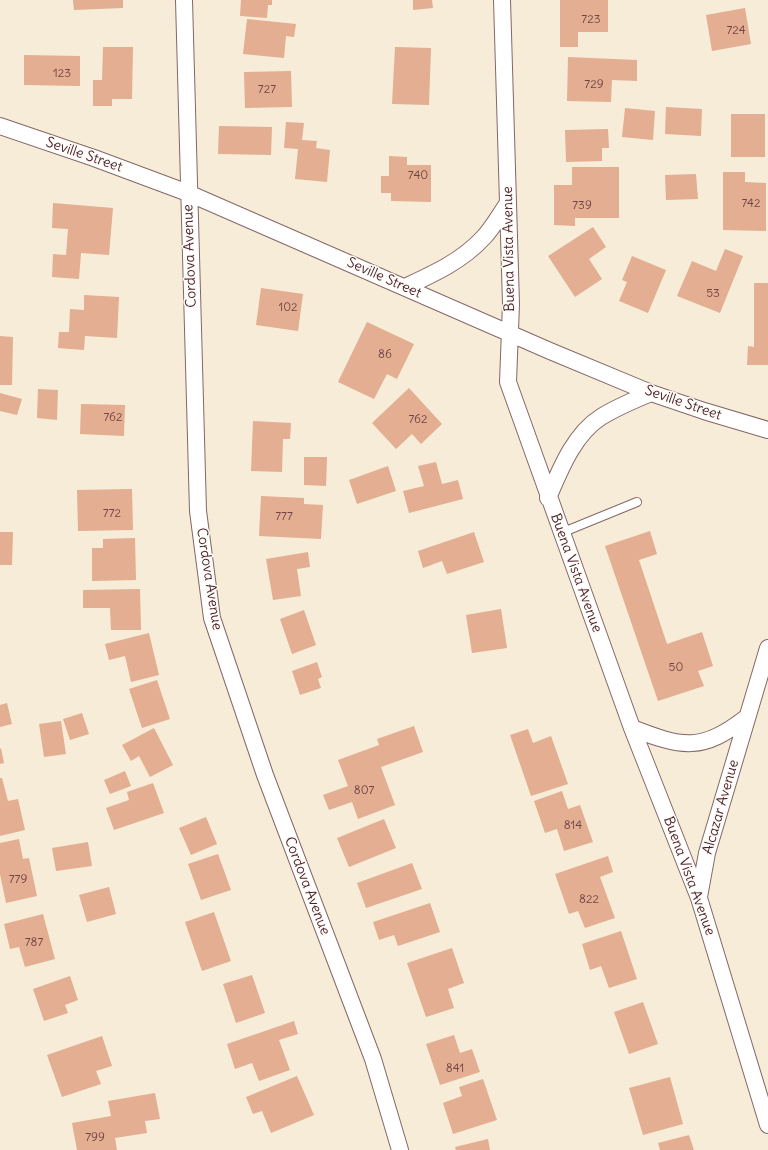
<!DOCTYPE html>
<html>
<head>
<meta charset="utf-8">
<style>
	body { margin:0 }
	canvas { display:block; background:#f6ecd7 }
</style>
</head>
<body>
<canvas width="768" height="1150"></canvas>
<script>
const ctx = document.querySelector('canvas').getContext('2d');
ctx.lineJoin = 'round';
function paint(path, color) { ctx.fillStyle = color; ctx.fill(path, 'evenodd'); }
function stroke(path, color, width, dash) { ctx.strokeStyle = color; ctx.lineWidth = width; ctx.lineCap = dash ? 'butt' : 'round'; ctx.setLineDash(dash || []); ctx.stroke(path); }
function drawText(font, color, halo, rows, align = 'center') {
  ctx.font = font + ' Delius,sans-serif'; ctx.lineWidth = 3; ctx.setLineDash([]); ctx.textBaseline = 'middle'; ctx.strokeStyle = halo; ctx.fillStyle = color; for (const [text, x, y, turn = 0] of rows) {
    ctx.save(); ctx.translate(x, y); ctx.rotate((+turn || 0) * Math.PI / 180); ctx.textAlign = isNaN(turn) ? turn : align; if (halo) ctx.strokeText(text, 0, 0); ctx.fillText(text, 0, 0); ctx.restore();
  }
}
const building = new Path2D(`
	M73 0H123V8L74 10Z
	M241 0H272V5H268L267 18 240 16Z
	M413 0H432L433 8 413 10Z
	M560 0H608V32H578V47H560Z
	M745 8 751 44 712 51 706 15Z
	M247 19 296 24 294 37 286 36 284 58 243 54Z
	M103 47H133L132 99H112V106H93V80H102Z
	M395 47 431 48 429 105 392 104Z
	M24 55 80 56V86L24 85Z
	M568 57 637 60V81L612 80 611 102 567 101Z
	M291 71 292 107 245 108 244 72Z
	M666 107 702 109 701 136 665 134Z
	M625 108 655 111 653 140 622 137Z
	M731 114H765V157H731Z
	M286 122 304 123 302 140 317 141 316 148 330 150 327 182 295 179 298 149 284 148Z
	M219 126 272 127 271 155 218 154Z
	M608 129 609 148H602V161L566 162 565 130Z
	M389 156 407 157V165H431V202L391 201V193H381V176H389Z
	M572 167H619V218H575V226L554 225V185H572Z
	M723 172H745V182L766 183V231L723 230Z
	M696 174 698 199 666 200 665 175Z
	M53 203 113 208 109 255 81 253 79 279 52 277 53 254 66 255 68 229 52 228Z
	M593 227 606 247 589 259 602 279 575 297 548 256Z
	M725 249 743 256 720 313 677 296 692 261 716 271Z
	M632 256 666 270 648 313 619 301 627 282 622 280Z
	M754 283H768V365H747L748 346 754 347Z
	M261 288 303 294 298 331 256 325Z
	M84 295 119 297 117 338 85 336 84 350 58 348 59 332H69L70 309 84 310Z
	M367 322 414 344 397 379 387 374 374 399 338 382Z
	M0 336 13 337 12 385H0Z
	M409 388 442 424 421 444 412 434 396 449 372 423Z
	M38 389 58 390 57 420 37 418Z
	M0 393 22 399 17 415 0 411Z
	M81 404 125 405 124 436 80 434Z
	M253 421 291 423 290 439H283L282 472 251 471Z
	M304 457H327L326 486 304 485Z
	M436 462 442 484 458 480 463 499 409 513 403 491 424 486 418 466Z
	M388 466 396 491 357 504 349 480Z
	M132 489 133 530 78 531 77 490Z
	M261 496 304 498V504L323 505 321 539 259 536Z
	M650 531 657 554 639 560 667 644 702 632 713 666 698 671 704 686 658 701 605 546Z
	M0 532H13L12 565H0Z
	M474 532 484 562 447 574 442 561 423 568 418 551Z
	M135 538 136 580 92 581V548H103V539Z
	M308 552 310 567 297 569 301 596 273 600 266 559Z
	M140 589 141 630H111L110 608H83V590Z
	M501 609 507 648 472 653 466 615Z
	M304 610 316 645 292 654 280 619Z
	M149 633 159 675 131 682 125 656 109 660 105 644Z
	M317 662 322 677 318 679 321 688 300 695 292 671Z
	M157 680 170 719 142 728 129 689Z
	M7 703 12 724 0 727V705Z
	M82 713 89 734 70 740 63 719Z
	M61 721 66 754 44 757 39 724Z
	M414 726 423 752 381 767 395 805 358 819 352 802 329 810 323 795 348 786 338 760 379 745 377 739Z
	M154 728 173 765 150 777 139 756 131 761 122 745Z
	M528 729 533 743 551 736 568 784 531 796 510 735Z
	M1 748 4 763 0 764V749Z
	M125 771 131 786 110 794 104 780Z
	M0 778H2L8 801 18 799 25 830 0 836Z
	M153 783 164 813 114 830 106 808 129 800 127 792Z
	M562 791 568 809 580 805 593 842 564 851 557 829 545 833 534 801Z
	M206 817 217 844 191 855 179 828Z
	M384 819 396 848 349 867 337 838Z
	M19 839 23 859 29 858 37 896 6 903 0 874V843Z
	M88 842 92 866 56 871 52 848Z
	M218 854 231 890 201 900 188 864Z
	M608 856 613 872 600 877 615 918 585 928 578 911 569 914 555 874Z
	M412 863 422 889 366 908 357 883Z
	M109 887 116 914 87 922 79 895Z
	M430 903 440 932 398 946 394 935 379 940 373 922Z
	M214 912 231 961 202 971 185 922Z
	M43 914 55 959 25 967 19 947 10 949 4 924Z
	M621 931 637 979 609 988 601 966 590 970 582 944Z
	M452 948 464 983 448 989 454 1008 426 1017 407 963Z
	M252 975 265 1013 236 1023 223 984Z
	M70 976 78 1000 65 1005 68 1013 44 1021 33 989Z
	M643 1002 658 1044 629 1054 614 1012Z
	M294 1021 298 1034 279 1040 290 1070 259 1081 252 1063 235 1069 227 1044Z
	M454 1035 460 1053 472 1049 480 1072 440 1085 426 1044Z
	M102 1036 112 1066 96 1071 101 1084 62 1097 47 1055Z
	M297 1076 314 1115 271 1133 262 1111 253 1114 246 1097Z
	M670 1077 683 1124 643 1135 629 1088Z
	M483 1079 497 1120 453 1134 443 1103 462 1096 459 1087Z
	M155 1093 160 1119 145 1121 147 1133 115 1138 117 1150H77L72 1123 111 1116 108 1101Z
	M689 1135 694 1150H660L658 1143Z
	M488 1139 490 1150H456L455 1147Z`);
const lane = new Path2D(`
	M561 533 637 502`);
const street = new Path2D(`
	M184 0 198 511 212 618 265 775 373 1059 400 1150
	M502 0 511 304 508 382 632 728 699 898 768 1125
	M0 126 94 158 188 193 550 351 651 393 704 411 768 430
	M405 287C433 274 462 261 483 238 493 228 500 214 508 203
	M548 498C560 470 574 434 601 417 617 407 634 400 651 393
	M632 728C683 748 702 752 747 717
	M699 897 707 853 768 648`);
const numberNames = [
	["723",591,20],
	["724",736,31],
	["123",62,74],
	["729",594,85],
	["727",267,90],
	["740",418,176],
	["742",751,204],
	["739",582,206],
	["53",713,294],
	["102",288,308],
	["86",385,355],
	["762",113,418],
	["762",418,420],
	["772",112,514],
	["777",284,517],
	["50",676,668],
	["807",364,791],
	["814",573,826],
	["779",18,880],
	["822",589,900],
	["787",34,943],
	["841",455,1069],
	["799",95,1138]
];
const streetNames = [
	["Seville Street",84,155,19],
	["Buena Vista Avenue",509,249,-91],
	["Cordova Avenue",190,256,-92],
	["Seville Street",384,278,24],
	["Seville Street",683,403,19],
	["Buena Vista Avenue",576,573,70],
	["Cordova Avenue",209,579,81],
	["Alcazar Avenue",721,807,-74],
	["Buena Vista Avenue",689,876,70],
	["Cordova Avenue",307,886,69]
];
paint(building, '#e3ae91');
stroke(lane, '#866767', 10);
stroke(street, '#866767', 18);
stroke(lane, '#fff', 8);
stroke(street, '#fff', 16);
drawText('12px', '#704344', null, numberNames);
drawText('14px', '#4a1f2b', '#fdfcf7', streetNames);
</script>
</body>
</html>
